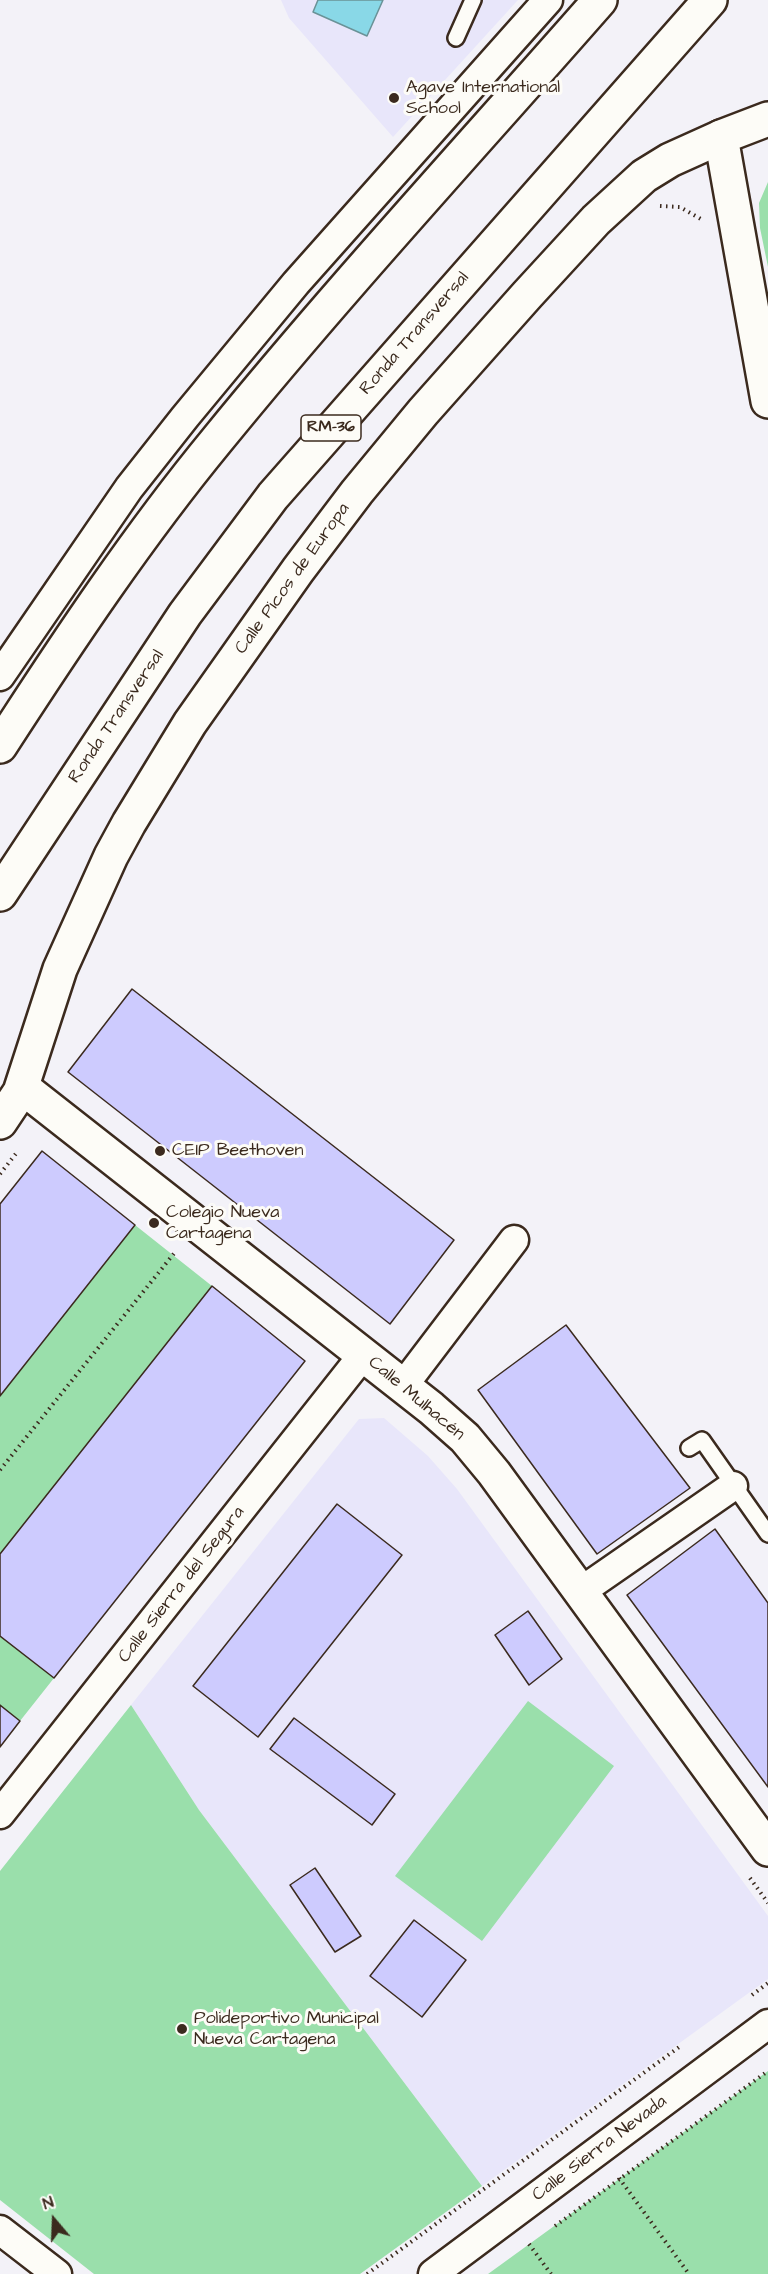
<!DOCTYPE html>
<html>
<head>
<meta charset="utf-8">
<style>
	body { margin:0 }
	#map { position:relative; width:768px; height:2274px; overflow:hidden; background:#f3f2f8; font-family:"Architects Daughter",sans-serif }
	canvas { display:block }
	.north { position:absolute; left:24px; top:2190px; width:60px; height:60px; -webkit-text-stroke:4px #fdfcf7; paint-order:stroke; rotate:341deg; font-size:16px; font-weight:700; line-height:24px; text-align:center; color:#3b2a1e }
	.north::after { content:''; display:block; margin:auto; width:21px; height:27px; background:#3b2a1e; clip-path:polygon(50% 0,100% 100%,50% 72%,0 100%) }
</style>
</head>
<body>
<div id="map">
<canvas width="768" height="2274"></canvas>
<div class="north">N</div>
</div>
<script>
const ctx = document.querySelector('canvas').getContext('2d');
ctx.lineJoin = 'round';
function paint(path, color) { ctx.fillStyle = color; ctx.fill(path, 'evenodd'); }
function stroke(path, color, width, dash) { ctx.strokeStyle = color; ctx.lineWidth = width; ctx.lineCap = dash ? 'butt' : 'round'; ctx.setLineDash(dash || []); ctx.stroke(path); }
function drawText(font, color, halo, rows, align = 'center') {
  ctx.font = font + ' "Architects Daughter",sans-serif'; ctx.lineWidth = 6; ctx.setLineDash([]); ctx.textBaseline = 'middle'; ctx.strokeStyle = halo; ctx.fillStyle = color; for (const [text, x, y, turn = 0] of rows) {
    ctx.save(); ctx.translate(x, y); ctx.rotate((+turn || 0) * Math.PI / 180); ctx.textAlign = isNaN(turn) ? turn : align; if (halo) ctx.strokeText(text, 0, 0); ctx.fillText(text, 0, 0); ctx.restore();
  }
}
const built = new Path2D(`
	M281 0H518L393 137 289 18Z
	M384 1418 428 1456 457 1489 768 1916V1979L482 2186 199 1810 131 1705 359 1419Z`);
const green = new Path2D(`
	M768 182V267L760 228 759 203Z
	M135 1225 212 1286 0 1554V1396Z
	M0 1636 54 1678 20 1721 0 1705Z
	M528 1701 614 1766 482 1941 395 1876Z
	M131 1705 199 1810 482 2186 360 2274H94L0 2200V1871Z
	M768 2071V2274H488Z`);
const water = new Path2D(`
	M318 0H383L367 36 313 12Z`);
const building = new Path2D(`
	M132 989 454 1240 390 1324 68 1072Z
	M42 1151 135 1225 0 1396V1204Z
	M212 1286 305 1361 54 1678 0 1636V1554Z
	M566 1325 690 1488 597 1554 478 1390Z
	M337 1504 402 1555 258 1737 193 1686Z
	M715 1529 768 1603V1787L627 1595Z
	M528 1611 562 1659 529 1685 495 1635Z
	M0 1705 20 1721 0 1747Z
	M294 1718 395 1794 372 1825 270 1749Z
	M315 1868 361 1936 335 1952 290 1885Z
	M414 1920 466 1960 422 2017 370 1976Z`);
const path = new Path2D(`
	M660 206 680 207 701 219
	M0 1174 18 1151
	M0 1470 176 1251
	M750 1878 768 1903
	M752 1995 768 1983
	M619 2178 689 2274
	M555 2226 768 2071
	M529 2244 551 2274
	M367 2274 682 2045`);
const service = new Path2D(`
	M456 38 473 0
	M689 1448 702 1440 768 1534`);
const minor = new Path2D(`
	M0 676 129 488 185 417 296 283 548 0
	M403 1386 514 1240
	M580 1592 733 1486
	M0 1814 363 1355
	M0 2230 57 2274
	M433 2274 768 2024`);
const tertiary = new Path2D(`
	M22 1087 431 1408 465 1438 494 1473 768 1849
	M0 1122 20 1092 60 969 111 856 129 823 190 723 298 570 357 492 423 412 527 295 596 220 644 176 670 160 721 137`);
const secondary = new Path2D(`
	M768 119 721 137 768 401`);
const trunk = new Path2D(`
	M0 746C68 641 138 536 217 440 340 289 472 146 600 0
	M0 894 185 614 273 496 710 0`);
const markers = [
	[394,98,6,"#3b2a1e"],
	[160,1151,6,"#3b2a1e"],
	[154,1223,6,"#3b2a1e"],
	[182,2029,6,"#3b2a1e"]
];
const shields = [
	[331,428,60]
];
const shieldNames = [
	["RM-36",331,428]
];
const poiNames = [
	["Agave International",406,88],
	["School",406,109],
	["CEIP Beethoven",172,1151],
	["Colegio Nueva",166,1213],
	["Cartagena",166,1234],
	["Polideportivo Municipal",194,2019],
	["Nueva Cartagena",194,2040]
];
const streetNames = [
	["Ronda Transversal",415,334,-49],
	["Calle Picos de Europa",293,579,-54],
	["Ronda Transversal",117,717,-56],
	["Calle Mulhacén",416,1399,40],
	["Calle Sierra del Segura",182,1585,-52],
	["Calle Sierra Nevada",600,2149,-37]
];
paint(built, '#e8e6fa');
paint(green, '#9adfab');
paint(water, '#89d8e7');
stroke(water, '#6a9297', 1.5);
paint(building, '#cdcbfe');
stroke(building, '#3b2a1e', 1.5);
stroke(service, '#3b2a1e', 20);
stroke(minor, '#3b2a1e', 33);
stroke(tertiary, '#3b2a1e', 38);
stroke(secondary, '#3b2a1e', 38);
stroke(trunk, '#3b2a1e', 38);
stroke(path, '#3b2a1e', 4, [1.5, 4.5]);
stroke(service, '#fdfcf7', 15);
stroke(minor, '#fdfcf7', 28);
stroke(tertiary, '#fdfcf7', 33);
stroke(secondary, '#fdfcf7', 33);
stroke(trunk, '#fdfcf7', 33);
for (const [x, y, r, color] of markers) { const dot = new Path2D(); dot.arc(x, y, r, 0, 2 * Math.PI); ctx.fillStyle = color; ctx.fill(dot); stroke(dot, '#fdfcf7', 2); }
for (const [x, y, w] of shields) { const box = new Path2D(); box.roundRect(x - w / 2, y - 13, w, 26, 4.5); ctx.fillStyle = '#fdfcf7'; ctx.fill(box); stroke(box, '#3b2a1e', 1.5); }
drawText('bold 16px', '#3b2a1e', null, shieldNames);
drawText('18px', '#3b2a1e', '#fdfcf7', poiNames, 'left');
drawText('18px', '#3b2a1e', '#fdfcf7', streetNames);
</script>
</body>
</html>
